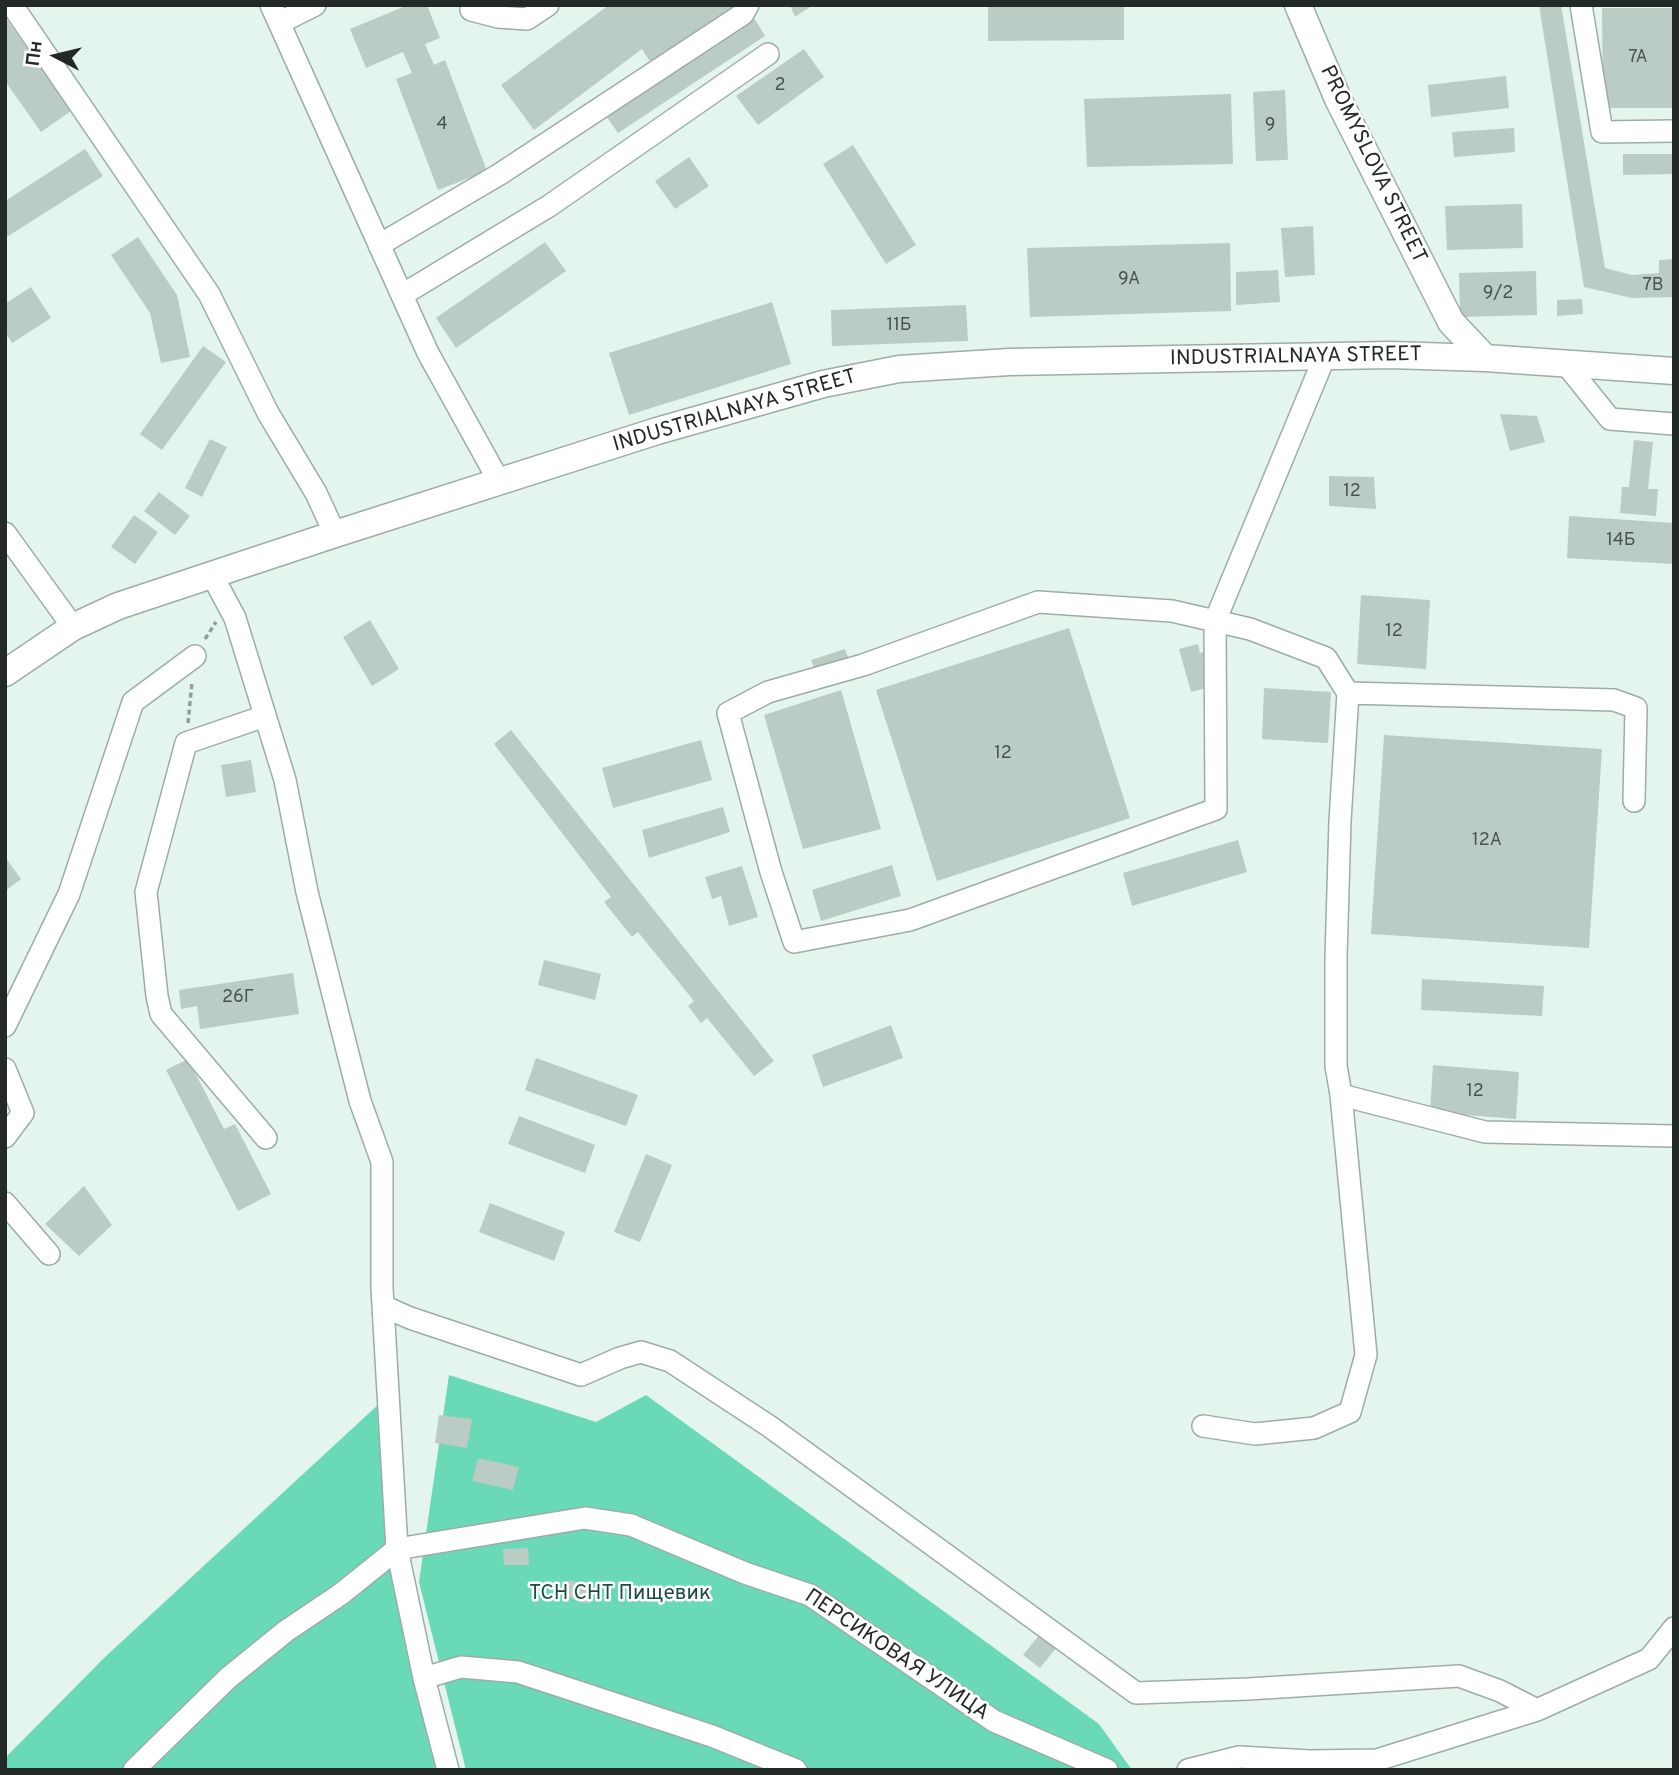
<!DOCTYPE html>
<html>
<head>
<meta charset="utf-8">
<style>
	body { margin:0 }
	#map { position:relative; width:1679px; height:1775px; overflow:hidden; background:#e4f5ee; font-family:Overpass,sans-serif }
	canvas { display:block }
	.frame { position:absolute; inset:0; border:7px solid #232927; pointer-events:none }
	.north { position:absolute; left:21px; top:21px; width:70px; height:70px; -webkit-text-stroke:5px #fff; paint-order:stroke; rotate:277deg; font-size:19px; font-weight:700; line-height:28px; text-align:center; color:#232927 }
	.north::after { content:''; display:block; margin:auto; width:24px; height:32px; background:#232927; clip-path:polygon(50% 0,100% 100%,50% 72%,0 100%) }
</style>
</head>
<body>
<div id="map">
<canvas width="1679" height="1775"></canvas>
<div class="frame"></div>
<div class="north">Пн</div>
</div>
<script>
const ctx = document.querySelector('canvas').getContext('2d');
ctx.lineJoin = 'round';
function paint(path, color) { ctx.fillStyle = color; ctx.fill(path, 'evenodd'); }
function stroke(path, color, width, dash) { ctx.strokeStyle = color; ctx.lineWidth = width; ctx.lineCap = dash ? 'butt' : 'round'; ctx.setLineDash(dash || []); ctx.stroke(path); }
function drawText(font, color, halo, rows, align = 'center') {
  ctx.font = font + ' Overpass,sans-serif'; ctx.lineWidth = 5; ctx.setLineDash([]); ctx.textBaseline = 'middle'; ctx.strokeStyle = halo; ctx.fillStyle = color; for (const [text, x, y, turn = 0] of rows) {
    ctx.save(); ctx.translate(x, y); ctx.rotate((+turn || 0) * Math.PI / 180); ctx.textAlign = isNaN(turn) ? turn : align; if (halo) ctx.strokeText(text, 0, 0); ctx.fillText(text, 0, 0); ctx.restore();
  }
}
const green = new Path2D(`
	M449 1375 596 1422 646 1395 1099 1724 1132 1770H466L419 1582Z
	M380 1403 440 1770H5V1758L105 1657Z`);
const building = new Path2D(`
	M408 5H427L440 38 425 44 434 65 445 60 487 171 438 190 396 79 412 73 403 52 366 68 350 29Z
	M609 5H737L652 65 642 49 534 130 501 85Z
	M790 5H813L795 17Z
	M988 5H1124V40L988 41Z
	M1539 5H1561L1605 268 1632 275 1659 273V260L1674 259V297L1632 298 1584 287Z
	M1602 8H1674V108H1603Z
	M753 16 765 36 618 133 606 116Z
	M5 17 71 111 41 132 5 81Z
	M804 49 824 77 758 125 736 96Z
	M1506 76 1509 108 1431 117 1428 85Z
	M1285 90 1288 160 1256 161 1253 92Z
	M1231 94 1233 164 1087 167 1084 99Z
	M1514 128 1515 152 1454 157 1452 132Z
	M853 145 916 245 886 264 823 164Z
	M85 149 103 176 5 238V201Z
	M1623 154H1674V174L1623 175Z
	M689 157 709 186 675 209 655 181Z
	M1522 204 1523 248 1447 250 1445 206Z
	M1313 226 1315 275 1285 277 1281 228Z
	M138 237 177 295 190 357 161 363 150 313 111 255Z
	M545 242 566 271 456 348 436 318Z
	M1230 243 1231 311 1030 317 1027 248Z
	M1278 270 1280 302 1236 305V272Z
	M1536 271 1537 315 1460 317 1459 273Z
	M31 287 51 318 12 343 5 332V304Z
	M1582 299 1583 314 1557 316V300Z
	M772 302 791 364 629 415 609 353Z
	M966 305 968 341 832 346 831 310Z
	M203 346 226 362 162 450 140 434Z
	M1500 414 1537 416 1545 442 1510 451Z
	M210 439 227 447 202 497 185 488Z
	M1634 440 1653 442 1648 489H1658L1656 516 1620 513 1622 487H1629Z
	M1329 476 1374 477 1376 509 1329 506Z
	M159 492 190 516 175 535 144 511Z
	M134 515 158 532 135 564 111 547Z
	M1569 516 1674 523V564L1567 558Z
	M1361 595 1430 600 1426 669 1357 664Z
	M370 620 399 669 372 686 343 637Z
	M1069 628 1130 818 937 881 876 690Z
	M1198 644 1200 653 1206 651 1211 667 1204 669 1210 687 1191 692 1179 649Z
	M845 649 851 665 817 677 811 660Z
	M1264 688 1331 692 1328 743 1262 739Z
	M841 690 881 829 803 849 764 715Z
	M511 730 774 1061 754 1076 707 1018 701 1023 688 1006 694 1001 638 932 632 937 604 902 611 897 494 744Z
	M1384 735 1602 749 1589 948 1371 934Z
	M701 740 712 780 613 808 602 768Z
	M251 760 256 792 226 797 221 765Z
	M723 807 730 832 649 858 642 830Z
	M1238 840 1247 872 1132 906 1123 873Z
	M5 857 21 879 5 891Z
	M892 865 901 896 821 921 812 890Z
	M742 866 758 917 729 926 721 896 712 899 705 877Z
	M544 960 601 974 595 1000 538 985Z
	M293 973 299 1014 200 1029 197 1006 181 1009 179 990Z
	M1422 979 1544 986 1542 1016 1421 1010Z
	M891 1025 903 1058 823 1087 812 1055Z
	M536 1058 638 1095 626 1126 525 1090Z
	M188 1059 224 1129 235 1124 271 1194 238 1211 166 1070Z
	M1433 1065 1519 1072 1516 1119 1430 1112Z
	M519 1116 595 1145 585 1173 508 1144Z
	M646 1154 672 1165 640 1242 614 1232Z
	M84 1186 112 1225 79 1256 45 1224Z
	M490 1203 565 1232 554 1261 479 1232Z
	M439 1415 472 1419 467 1448 435 1443Z
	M478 1458 519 1467 513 1490 472 1481Z
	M528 1548 529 1565H504L503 1549Z
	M569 1580 594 1588 589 1604 564 1596Z
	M1040 1634 1057 1647 1040 1668 1023 1655Z`);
const path = new Path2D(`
	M205 639 216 622
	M188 723 192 682`);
const minor = new Path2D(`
	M12 5 209 294 268 413 316 493 335 534
	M271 5 428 353 500 483
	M1581 5 1602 132 1674 131
	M471 10 498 17 527 19 548 5
	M279 23 315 5
	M379 245 500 174 743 14 748 5
	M402 295 549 206 768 54
	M1325 356 1215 621 1216 809 910 920 794 942 771 872 728 713 768 692 863 665 1038 602 1172 611 1250 629 1326 658 1348 693 1340 821 1336 958V1066L1341 1095
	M1565 363 1610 419 1674 424
	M5 533 73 627
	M212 575 235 618 285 780 307 892 360 1101 382 1162V1288L397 1549 424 1678 448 1770
	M1348 693 1614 700 1636 708 1634 801
	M265 716 186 743 146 892 157 996 161 1014 266 1138
	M5 1026 69 894 133 702 195 656
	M5 1069 23 1113 5 1137
	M5 1203 49 1254
	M383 1306 410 1318 581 1375 620 1358 641 1352 670 1361 769 1426 1136 1693 1248 1689 1459 1676 1500 1691 1537 1710
	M1203 1426 1255 1434 1314 1428 1350 1412 1366 1355 1341 1095 1485 1132 1674 1136
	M424 1678 461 1667 518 1672 712 1736 796 1770
	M134 1770 228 1678 286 1631 341 1594 397 1549 585 1518 631 1525 745 1573 810 1595 994 1721 1107 1770
	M1188 1770 1239 1757 1310 1761 1377 1760 1537 1710 1649 1659 1674 1628`);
const major = new Path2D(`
	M1298 5 1338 99 1451 322 1485 358
	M5 673 73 627 118 606 335 534 657 431 823 384 899 369 1009 362 1390 355 1485 358 1674 371`);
const numberNames = [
	["7А",1638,58],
	["2",780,86],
	["4",442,125],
	["9",1270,126],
	["9А",1129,280],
	["7В",1653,286],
	["9/2",1498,294],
	["11Б",899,326],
	["12",1352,492],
	["14Б",1621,541],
	["12",1394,632],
	["12",1003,754],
	["12А",1487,841],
	["26Г",238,998],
	["12",1475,1092]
];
const streetNames = [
	["PROMYSLOVA STREET",1372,165,64],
	["INDUSTRIALNAYA STREET",1296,358,-1],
	["INDUSTRIALNAYA STREET",735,412,-16],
	["ПЕРСИКОВАЯ УЛИЦА",896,1656,34]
];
const parkNames = [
	["ТСН СНТ Пищевик",620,1595]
];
paint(green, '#69d9b7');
paint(building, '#bbccc5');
stroke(minor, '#9caca6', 24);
stroke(major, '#9caca6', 29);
stroke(path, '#909d98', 3.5, [5, 3.5]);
stroke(minor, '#fff', 21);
stroke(major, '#fff', 26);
drawText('18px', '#49524e', null, numberNames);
drawText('21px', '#232927', '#fff', streetNames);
drawText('21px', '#1a4f40', '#fff', parkNames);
</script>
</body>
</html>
